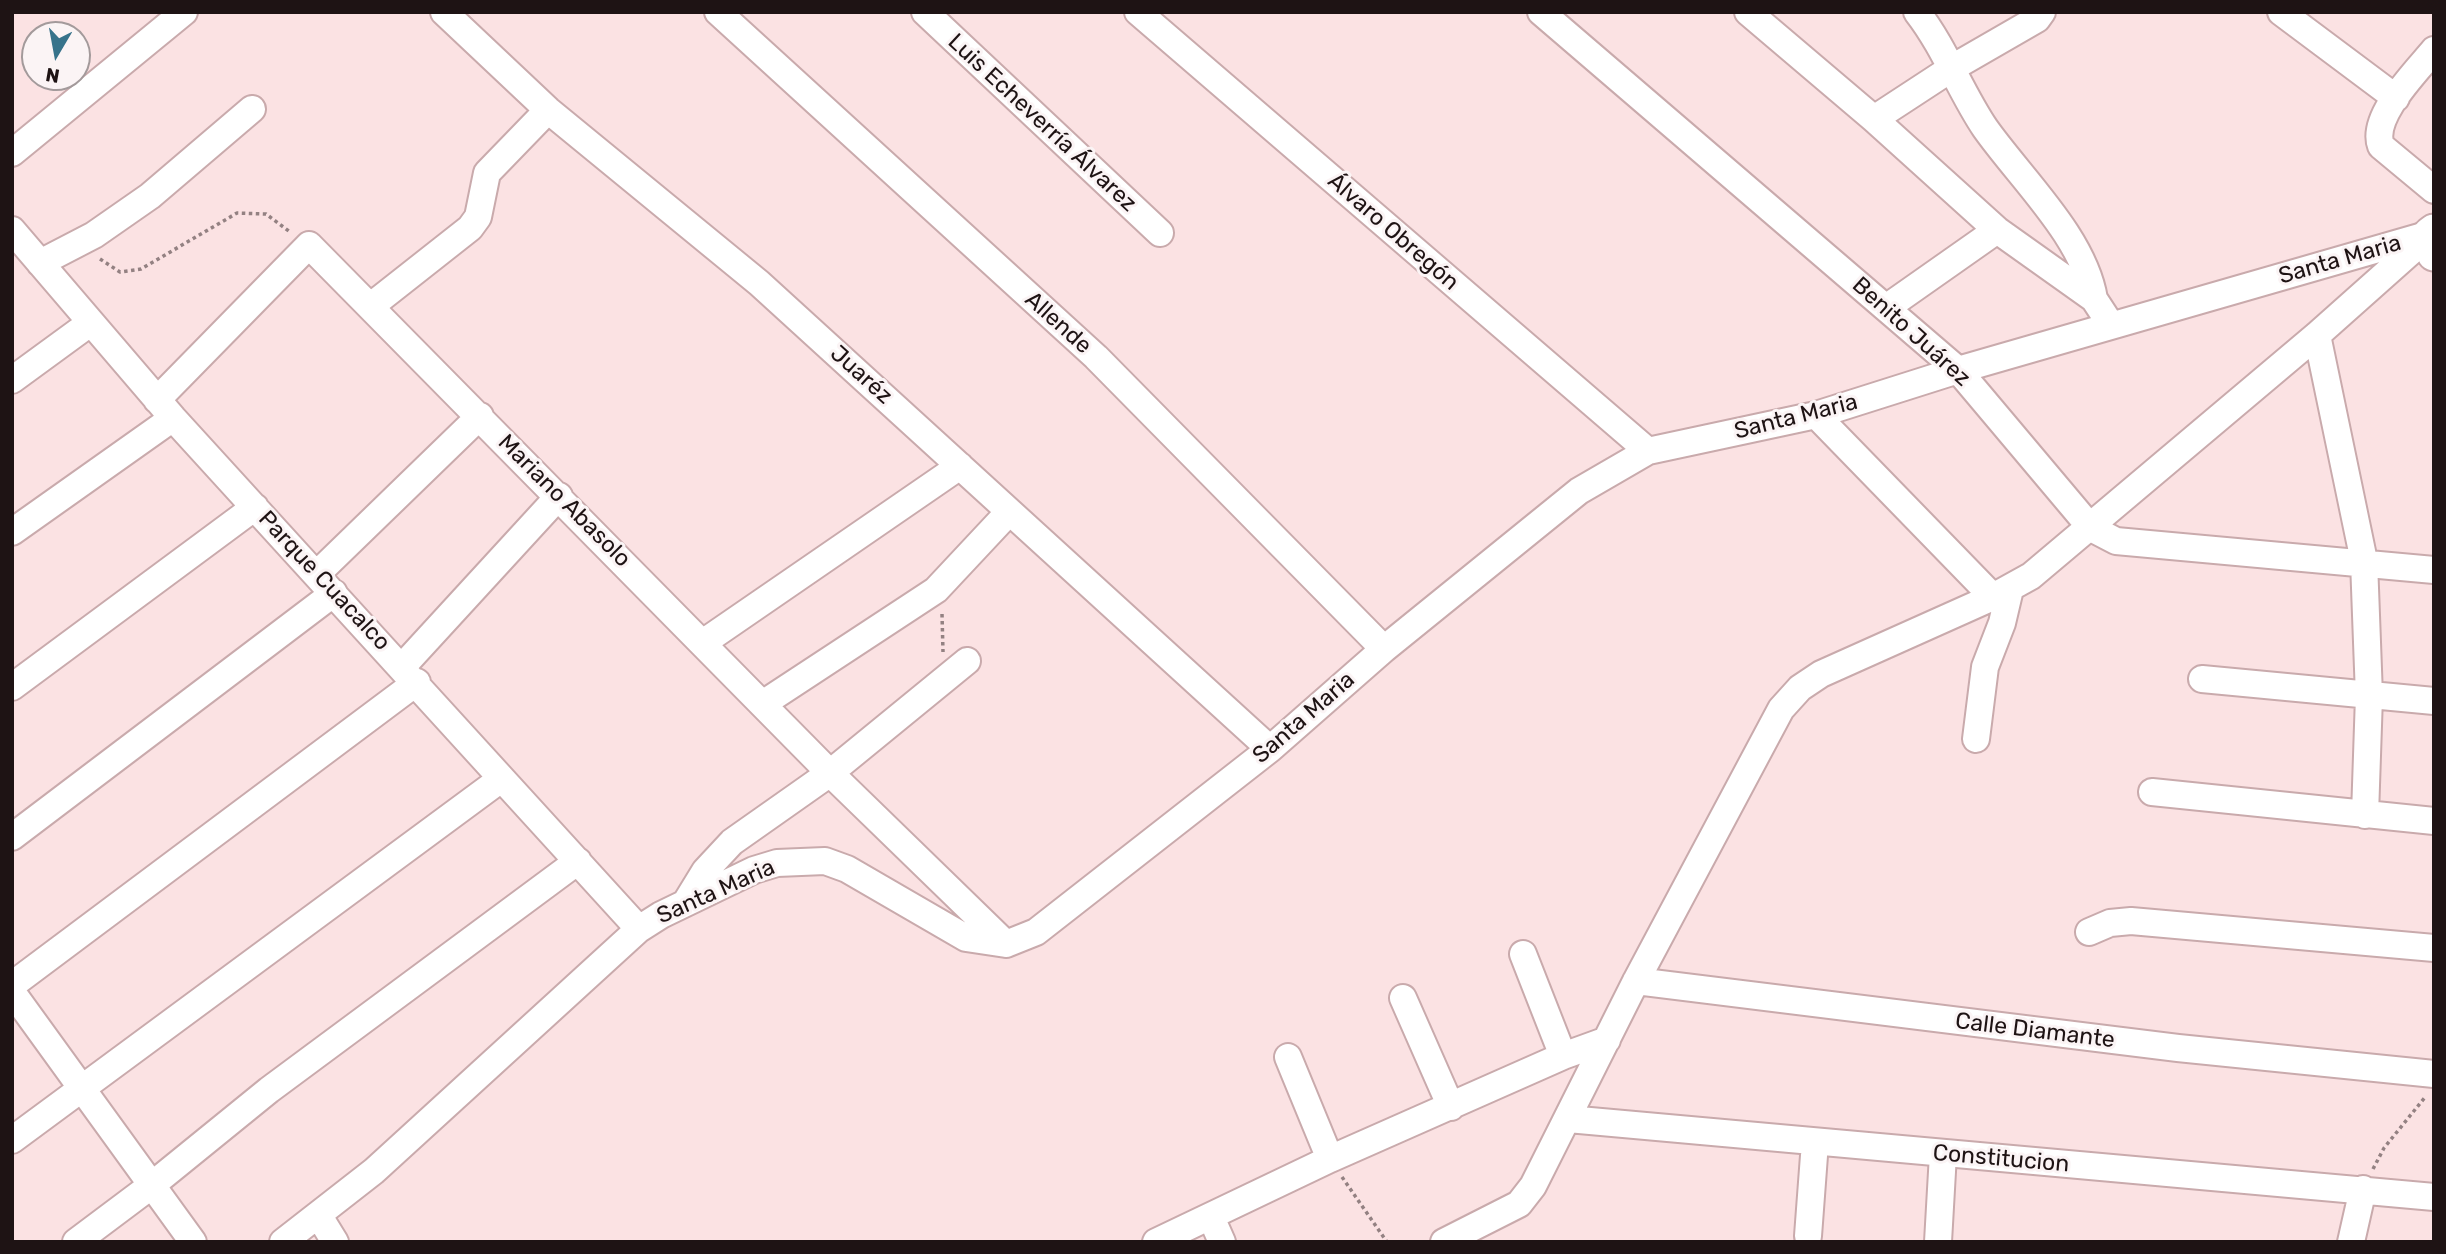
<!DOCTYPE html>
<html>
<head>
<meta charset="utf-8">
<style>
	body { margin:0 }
	#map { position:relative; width:2446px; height:1254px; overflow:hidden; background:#fbe2e3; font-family:Rubik,sans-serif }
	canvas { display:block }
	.frame { position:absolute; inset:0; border:14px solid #1e1314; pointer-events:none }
	.north { position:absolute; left:21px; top:21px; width:70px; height:70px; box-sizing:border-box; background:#fbf4f5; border:2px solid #a39a9b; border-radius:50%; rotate:190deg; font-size:19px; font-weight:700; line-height:28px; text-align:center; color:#1e1314 }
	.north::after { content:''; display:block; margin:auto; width:24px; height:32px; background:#37738b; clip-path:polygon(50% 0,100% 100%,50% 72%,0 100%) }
</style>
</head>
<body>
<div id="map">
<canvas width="2446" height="1254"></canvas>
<div class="frame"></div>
<div class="north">N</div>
</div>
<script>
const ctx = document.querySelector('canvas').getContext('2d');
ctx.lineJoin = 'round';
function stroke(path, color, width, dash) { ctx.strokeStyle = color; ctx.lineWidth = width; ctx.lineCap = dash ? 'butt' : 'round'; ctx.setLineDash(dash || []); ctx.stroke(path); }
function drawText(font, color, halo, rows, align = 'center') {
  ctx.font = font + ' Rubik,sans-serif'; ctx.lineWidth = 6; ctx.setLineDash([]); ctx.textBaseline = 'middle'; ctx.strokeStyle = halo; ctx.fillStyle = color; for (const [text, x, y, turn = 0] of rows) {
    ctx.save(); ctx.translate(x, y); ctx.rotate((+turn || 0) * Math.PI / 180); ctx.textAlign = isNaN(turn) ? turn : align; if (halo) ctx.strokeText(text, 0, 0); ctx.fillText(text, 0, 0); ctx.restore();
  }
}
const path = new Path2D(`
	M100 259 120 272 141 269 237 213 266 214 290 232
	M942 614 943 652
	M2373 1169 2384 1148 2426 1096
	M1342 1177 1387 1242`);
const minor = new Path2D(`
	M444 12 548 110 759 283 1270 749
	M718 12 1096 357 1384 649
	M925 12 1160 233
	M1138 12 1648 451
	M1541 12 1958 370 2091 528 2116 541 2434 570
	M1748 12 1874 119 1997 230 2094 299 2111 325
	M1917 12C1945 48 1960 91 1985 128 2021 179 2084 237 2094 299
	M2281 12 2396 98
	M2434 50C2416 72 2370 117 2381 146L2434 190
	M1874 119 1952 68 2037 19 2042 12
	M12 153 184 12
	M12 230 173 418 639 929
	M40 263 94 235 150 196 252 109
	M371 306 470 228 478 217 487 173 548 110
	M1886 308 1997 230
	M2317 335 2364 561 2369 696 2365 815
	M12 380 90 323
	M157 400 309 245 830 773 1006 944
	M1816 415 1993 597
	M12 532 173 418
	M318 573 480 416
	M704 642 960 466
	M403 666 559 496
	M2202 679 2434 701
	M12 687 255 507
	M764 703 936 590 1009 512
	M1976 739 1985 667 2002 623 2010 589
	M2152 792 2434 821
	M12 837 334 593
	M686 902 705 871 732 842 830 773 967 661
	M2089 932 2110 923 2131 921 2434 948
	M1523 954 1563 1056
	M1636 981 2178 1048 2434 1074
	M12 985 417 682
	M12 992 193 1242
	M1403 998 1451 1107
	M1288 1057 1330 1159
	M1568 1119 2434 1197
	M12 1140 501 779
	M319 1216 335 1242
	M1211 1217 1222 1242
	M1808 1236 1815 1142
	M76 1242 152 1185 269 1090 578 861
	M283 1242 374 1171 639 929 661 915 754 870 777 863 825 861 847 869 966 938 1006 944 1036 932 1270 749 1384 649 1579 491 1648 451 1816 415 1958 370 2430 234
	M1156 1242 1330 1159 1563 1056 1607 1040
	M1444 1242 1519 1204 1533 1186 1636 981 1781 709 1800 688 1821 674 1993 597 2031 576 2317 335 2426 238
	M1938 1242 1943 1154
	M2351 1242 2363 1189`);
const major = new Path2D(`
	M2434 231 2430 234 2434 254`);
const streetNames = [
	["Luis Echeverría Álvarez",1042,123,43],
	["Álvaro Obregón",1393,232,41],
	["Santa Maria",2340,260,-16],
	["Allende",1058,323,42],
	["Benito Juárez",1911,332,42],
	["Juaréz",861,375,42],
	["Santa Maria",1796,417,-14],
	["Mariano Abasolo",564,501,45],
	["Parque Cuacalco",324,581,47],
	["Santa Maria",1304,718,-41],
	["Santa Maria",716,892,-24],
	["Calle Diamante",2035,1031,7],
	["Constitucion",2001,1159,5]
];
stroke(minor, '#c9aaac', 30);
stroke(major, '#c9aaac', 37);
stroke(path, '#938182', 3.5, [3.5, 3.5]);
stroke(minor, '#fff', 26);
stroke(major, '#fff', 33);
drawText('23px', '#1e1314', '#fbf4f5', streetNames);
</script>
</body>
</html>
